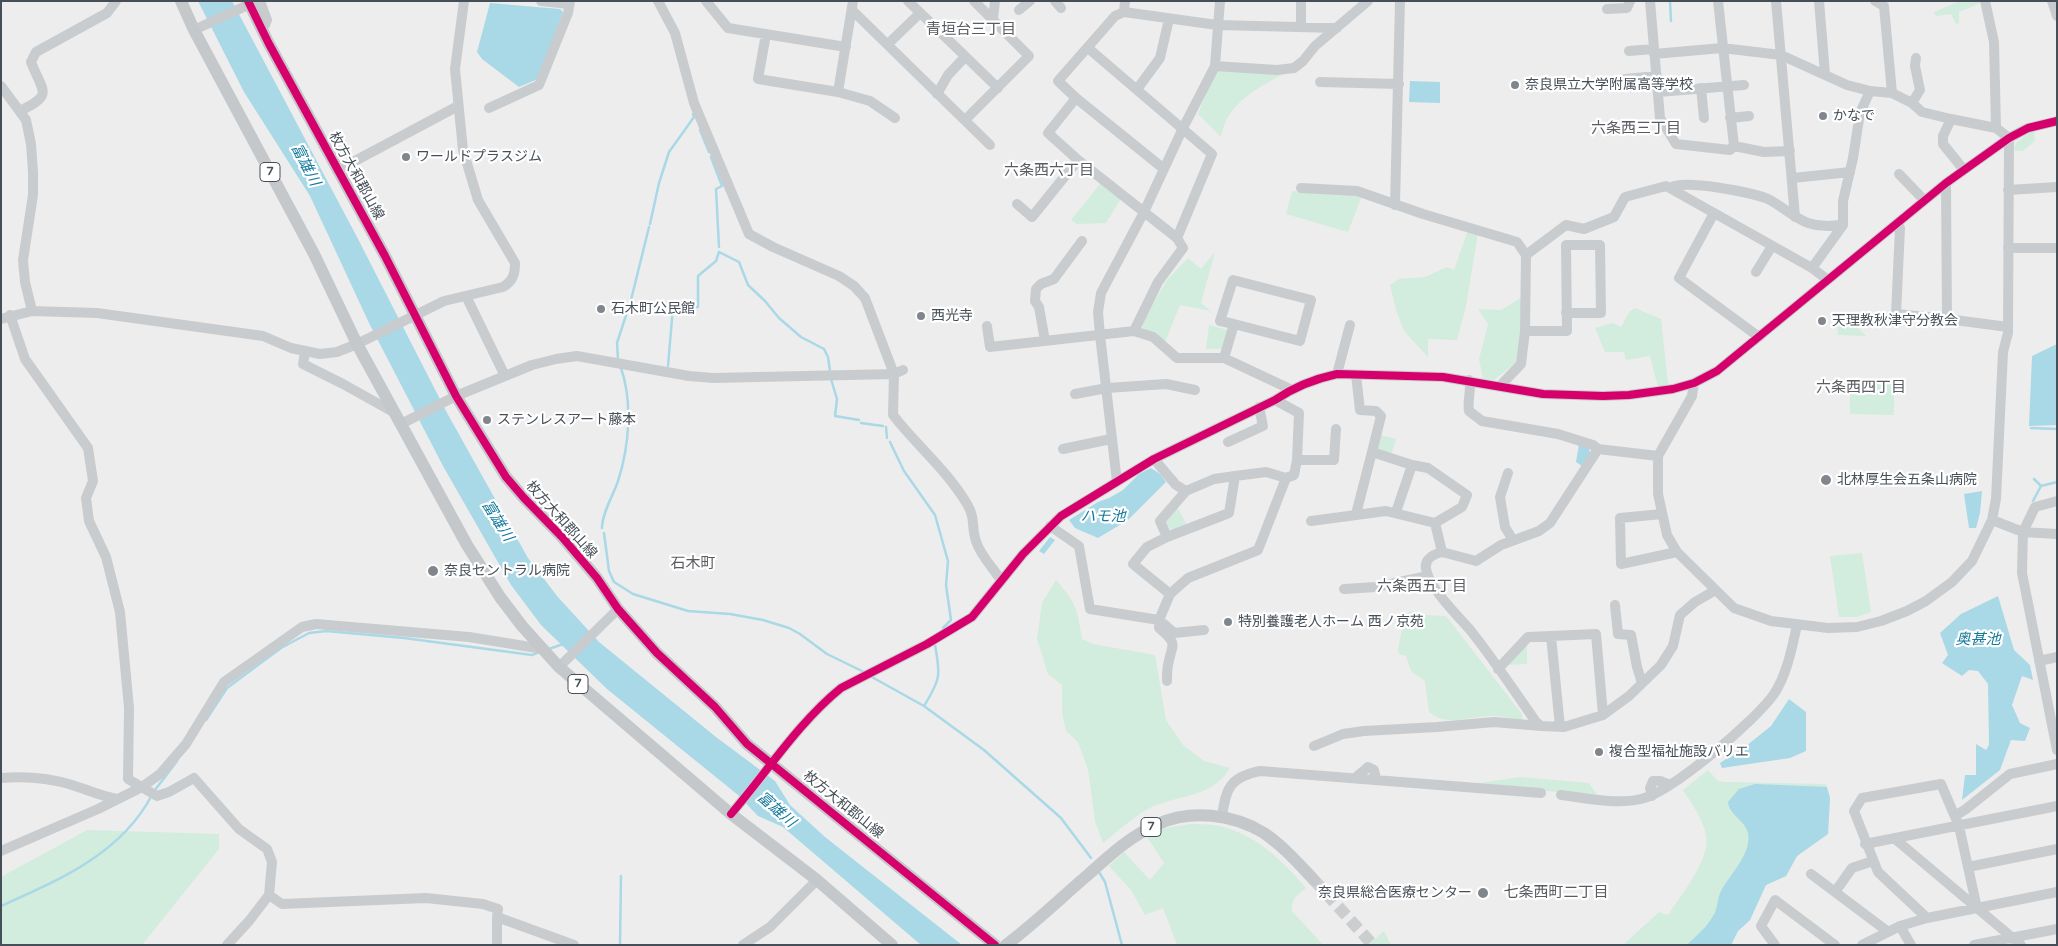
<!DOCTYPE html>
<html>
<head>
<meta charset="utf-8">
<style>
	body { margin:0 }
	#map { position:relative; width:2058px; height:946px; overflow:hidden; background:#eeeded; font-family:"Varela Round",sans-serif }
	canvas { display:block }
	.frame { position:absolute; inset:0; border:2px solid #464f58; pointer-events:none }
</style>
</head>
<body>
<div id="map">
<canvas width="2058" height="946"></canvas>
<div class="frame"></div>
</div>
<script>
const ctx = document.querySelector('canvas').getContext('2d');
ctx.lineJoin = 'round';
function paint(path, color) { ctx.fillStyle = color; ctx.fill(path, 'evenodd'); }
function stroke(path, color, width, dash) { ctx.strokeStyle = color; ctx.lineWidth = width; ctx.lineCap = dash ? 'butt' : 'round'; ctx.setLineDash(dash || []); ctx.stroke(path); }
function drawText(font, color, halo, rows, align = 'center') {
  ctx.font = font + ' "Varela Round","Noto Sans JP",sans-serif'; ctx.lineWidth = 4.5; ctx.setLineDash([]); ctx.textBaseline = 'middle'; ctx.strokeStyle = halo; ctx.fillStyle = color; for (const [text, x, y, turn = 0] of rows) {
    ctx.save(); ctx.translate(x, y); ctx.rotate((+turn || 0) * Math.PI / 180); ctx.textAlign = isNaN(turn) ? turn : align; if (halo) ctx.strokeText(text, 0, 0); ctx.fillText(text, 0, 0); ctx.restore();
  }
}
const green = new Path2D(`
	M1960 1 1983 2 1959 12V23L1956 24 1951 14 1936 16 1934 12Z
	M1215 70 1282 75C1255 89 1226 105 1221 137L1198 114Z
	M2034 130 2035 141 2023 151H2014L2016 143Z
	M1100 184 1121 199 1106 223 1077 224 1071 220Z
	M1292 191 1353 195 1361 198 1348 232 1286 214Z
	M1468 230 1478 233 1466 306 1457 340 1428 339V357L1404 331 1396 310 1390 285 1399 279 1425 277 1447 267 1454 270Z
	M1215 252 1201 303 1211 311 1180 305 1165 342 1140 326 1167 280 1188 258 1201 269Z
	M1522 297 1518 361 1494 380 1483 378 1479 359 1488 324 1478 309 1501 310Z
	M1635 308 1661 319 1668 384 1658 387 1650 356 1626 360 1624 352H1605L1595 328 1613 323 1621 327 1630 311Z
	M1846 315 1866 336 1838 335C1836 326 1839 320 1846 315Z
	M1209 325 1228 330 1223 349H1206Z
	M1850 380H1894V415L1850 414Z
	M1377 434 1396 439 1391 456 1373 450Z
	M1176 505 1187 525 1173 530 1167 528 1165 521Z
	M1862 553 1871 612 1857 617H1839L1830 556Z
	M1056 580C1077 604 1077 608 1082 639L1093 644 1155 655 1166 720 1183 745 1204 761 1230 768C1211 800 1174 794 1146 810 1131 819 1117 832 1103 843L1095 821 1088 769 1078 742 1066 731 1062 712V685L1048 674 1037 639 1042 603Z
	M1412 611 1426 615 1446 616 1522 714V720C1512 720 1504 716 1494 716 1473 715 1447 728 1429 712L1425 681 1411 671 1406 656 1399 654 1398 649 1405 614Z
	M1527 644V664L1508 665Z
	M1708 770 1718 781 1726 782 1826 784 1830 798 1828 834 1797 856 1786 876 1766 885 1750 920 1738 931 1732 942 1734 945H1623L1659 912 1668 915C1681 895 1711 859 1706 835 1703 819 1692 804 1683 790Z
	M1520 777 1589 783 1598 796 1474 784Z
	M1190 824C1198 824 1206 824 1214 825 1253 831 1282 860 1306 888 1297 895 1291 899 1292 911L1323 945H1177L1163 908 1145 915 1131 890 1109 866 1124 852 1150 880 1164 863 1147 837 1160 829Z
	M87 830 219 834V849L142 945H1V877Z
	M1384 931 1391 945H1368Z`);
const water = new Path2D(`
	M198 1H232L358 239 446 411 528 558 557 596 599 642 716 737 775 781 790 805 825 837 962 945H921L783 827 758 816 738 795 607 689 541 625 511 585 443 466 369 323 310 196 244 92Z
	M490 3 560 9 563 12 538 79 519 87 482 59 477 52Z
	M1410 81 1440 82V103L1409 102Z
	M2057 344V425L2029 426 2032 356Z
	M1579 444 1589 448 1590 453 1582 466 1576 462Z
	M1151 468 1160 474 1166 482 1128 520 1098 538 1075 528 1069 520 1098 502 1109 498 1123 490 1139 474Z
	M1982 491 1980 513 1976 528H1969L1964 494Z
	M1050 537 1055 540 1044 554 1039 551Z
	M1998 596 2014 650 2030 665 2033 680 2022 676 2012 705 2020 723 2030 728 2025 741 2011 740 2000 770 1962 800 1965 775H1976V744L1986 750 1989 745 1988 684 1978 671 1969 670 1962 676 1942 663 1948 655 1940 633 1961 614Z
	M1789 699 1806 712V751L1790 758 1722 768 1720 763 1746 746 1771 726Z
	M1755 784 1827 787 1830 798 1828 834 1797 856 1786 876 1766 885 1750 920 1738 931 1731 945H1687C1696 936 1707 927 1713 916 1718 909 1717 899 1721 891 1730 874 1752 854 1748 833 1745 820 1729 815 1728 802L1739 789Z`);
const stream = new Path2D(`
	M1670 1 1671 21
	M700 130 709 152
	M711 157 722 186 716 189 719 247
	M650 224 659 183 669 152 694 117 693 114
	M719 252 739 262 748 285 765 301 779 318 801 337 824 349 828 357 830 371
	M618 360 617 343 631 300 649 227
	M668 366 673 307H698V276L716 261 719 252
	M831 379 837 399 835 416 859 420
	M861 423 883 426
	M886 427 887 438
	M2031 428 2057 429
	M890 442 904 471 935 515 948 561 946 585 951 620 943 628
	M2034 479 2041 486
	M2033 501 2041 486 2057 482
	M602 528C602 513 613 496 618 481 629 447 633 403 621 368
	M604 533 609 571 614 582 633 594 688 611 730 614 763 620 789 628 800 634 827 654 866 673
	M549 649 563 644
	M870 676 924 706 984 750 1061 818 1091 858
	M924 706C940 680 941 676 935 645
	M206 720 227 688 281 648 309 633 326 631 404 638 532 655 539 652
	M155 790 177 761
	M1099 872 1105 882 1122 945
	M1 906C59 880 121 854 152 795
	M620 945 621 876`);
const majorTunnel = new Path2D(`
	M1314 880 1373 945`);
const minor = new Path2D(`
	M260 1 267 20 265 25 261 28
	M541 1 569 4
	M658 1 675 33 694 103 749 234 773 247 839 276 854 286 865 298 894 374 893 415C918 447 946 469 967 504 976 519 971 527 976 541 980 555 993 568 1001 580
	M706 1 728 28 846 47
	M908 1 998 88
	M1055 1 1061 8
	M1125 1 1124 12 1115 16 1058 81 1076 98 1164 169
	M1650 1 1660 118 1676 144 1730 150 1734 146 1764 152 1790 151
	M1718 1 1734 146
	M1776 1 1795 217
	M1819 1 1825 74
	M1875 1 1884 6 1892 93
	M1985 1 1994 42 1996 128 2009 138
	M2052 1 2057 16
	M1607 9 1627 8 1630 1
	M852 10 990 145
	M1019 10 1030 1
	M1124 12 1217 25 1337 28
	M993 19 995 1
	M1301 26V1
	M194 30 250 4
	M766 34 758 79 838 92 870 101 895 118
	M888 44 920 13
	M1088 48 1212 154 1177 238
	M1629 51 1654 49
	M1654 54 1722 48 1781 55 1847 85 1870 91
	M1215 66 1277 70 1294 68 1303 61 1315 46 1368 1
	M1625 79 1657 76
	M1320 82 1399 84
	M1 86 26 120 31 144 33 172V195L23 260 25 282 32 311
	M1138 88 1160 58 1169 19
	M1701 88 1704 118
	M838 92 853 1
	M1658 92 1744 85
	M937 94 948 75 965 57
	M1912 103 1920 90 1915 66 1916 58
	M489 108 539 85 568 13 570 1
	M20 111C54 94 43 93 31 62L36 52 107 13 116 1
	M1730 118 1749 116
	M966 119 1029 56 974 1
	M1951 119 1996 128
	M338 170 458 106
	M1899 174 1924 200
	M1793 178 1850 172
	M1301 188 1357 191 1423 214 1517 242 1526 255 1525 331 1521 364 1500 386
	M1670 188C1681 178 1754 193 1768 199 1782 206 1794 218 1808 223 1820 227 1831 226 1843 225
	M2008 190 2057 187
	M1017 204 1032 217 1078 160
	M1395 205 1400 1
	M1714 213 1679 278 1759 337
	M1898 223 1900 228 1896 314 1947 319 1946 183
	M2008 248H2057
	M1526 255 1566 225 1584 229 1614 217 1625 197 1666 186 1812 268 1828 280
	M1812 268 1843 225V201L1853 158 1860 113 1870 91 1892 93 1912 103 1922 112 1951 119 1943 136V144L1964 170
	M1756 272 1772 246
	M466 296 505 376
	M10 315 25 359 88 448 93 481 86 498 89 521 106 557 120 612 129 708 128 779 157 796 169 792 194 778 239 829 267 849 272 862 269 895 282 904 426 898 483 904 498 909 497 917 574 945
	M1 319 32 311 97 313 263 336 291 348 320 354 337 352 357 344 444 301 503 287C513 281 515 274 515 263L478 200 463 150 455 69 464 1
	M1947 319 2008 327
	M987 326 990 347 1134 331 1158 282 1183 248 1177 238 1078 160 1048 133 1076 98
	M1134 331 1153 337 1177 358H1224L1290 389
	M1525 331H1567L1566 245H1600L1601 313H1566
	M1045 341 1039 307 1035 301 1036 289 1041 284 1054 279 1082 241
	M305 352 303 364 343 384 395 413
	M1224 358 1234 324 1220 321 1233 280 1311 300 1300 341 1234 324
	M1337 374 1350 325
	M1356 375 1360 410 1376 411 1381 416 1372 452
	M1469 380C1472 389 1467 400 1469 411L1482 421 1558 434 1593 445 1598 449 1658 456
	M1694 383 1692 396 1658 456V494L1667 535 1677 552 1734 608 1771 621 1828 628 1857 627 1881 621 1907 611 1926 601 1952 582 1972 561 1992 520 1996 499 2003 352 2008 333 2009 138
	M1075 394 1107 388 1166 384 1195 390
	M1275 400 1299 413 1297 460 1294 475 1286 478
	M401 424 456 396 532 365 556 359 577 356 689 376 713 378 894 374 903 370
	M1228 442 1263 426 1259 407
	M1063 449 1111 439
	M1154 459 1176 485 1186 491 1160 521 1167 537 1147 547 1133 564 1170 594 1188 578 1258 550 1286 478 1266 472 1235 476 1229 513 1167 537
	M1297 460H1334L1336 429
	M1412 465 1428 468 1467 495 1462 507 1435 523
	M1508 473 1500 497 1505 527 1513 540
	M1117 482 1100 335 1098 312 1101 293 1144 212 1183 128 1215 66 1220 1
	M1186 491 1214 479 1235 476
	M2057 501 2035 507 2023 532 2022 573 2057 750
	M1356 514 1372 452 1412 465 1396 512
	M1662 514 1620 518 1621 564 1677 552
	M1992 520 2023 532 2057 534
	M1311 521 1386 511 1435 523 1442 552 1476 561 1501 545 1539 531 1550 523 1598 449
	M1050 526 1079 546 1090 609 1159 620 1170 594
	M1442 552C1434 554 1424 559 1426 569 1429 588 1459 617 1471 631 1494 660 1515 692 1536 722L1541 726 1564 727 1603 715 1629 696 1661 665 1673 646 1680 615 1695 602 1714 591
	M1344 589 1376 587 1428 576
	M1615 605 1618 634 1631 635 1637 667 1642 683
	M1159 620V628C1179 645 1172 643 1168 665 1167 670 1167 676 1167 681
	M1164 624 1174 633 1204 630
	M1551 636 1560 727
	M2039 661 2057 657
	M559 667 618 609
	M1498 669 1528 637 1596 634 1603 715
	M1314 746 1343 734 1364 731 1437 727 1494 722 1541 726
	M1 778C24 776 50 778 72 785 88 790 101 796 117 799
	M1355 778 1368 767 1374 770 1376 779
	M1561 795C1586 798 1616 805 1641 799 1672 792 1756 720 1774 694 1787 674 1792 648 1797 625
	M1652 796 1650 788 1653 781H1660L1670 785
	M731 814C767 772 798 723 841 688L927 644 972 617 1023 554 1061 516 1154 459 1275 400C1294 387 1314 379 1337 374L1443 377 1543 394 1603 396 1629 395 1673 389 1694 383 1717 371 1946 183 2009 138 2028 128 2057 121
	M1222 816C1226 788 1230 777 1260 771L1541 793
	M1955 816 1966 809 2010 774 2057 764
	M1894 838 2021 945
	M1865 844 2057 806
	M1 851 98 809 142 787 160 774 186 744 224 682 302 627 316 624 469 637 543 649
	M1968 867 2057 849
	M1811 874 1887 931
	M1835 892 1852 868 1873 861
	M1927 918 1878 872 1854 811 1862 798 1941 784 1959 826 1977 908
	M1900 926 1911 945
	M227 945 249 921 269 895
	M497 945V917
	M743 945 770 927 817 880
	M1775 945 1761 926 1775 900 1835 945
	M1862 945 1900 926 1927 918 2057 892
	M1974 945 2057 929`);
const major = new Path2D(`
	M181 1 194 30 314 254 357 344 467 545 500 597 522 626 559 667 731 814 817 880 892 945
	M248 1 269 44 385 256 456 396 506 477 524 498 562 537 597 578 618 609 657 653 715 707 747 744 995 945
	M1006 945C1035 923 1062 897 1090 873 1111 854 1132 835 1158 824 1191 809 1233 814 1264 833 1283 846 1298 863 1314 880`);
const cycleway = new Path2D(`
	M248 1 269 44 385 256 456 396 506 477 524 498 562 537 597 578 618 609 657 653 715 707 747 744 995 945
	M731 814C767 772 798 723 841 688L927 644 972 617 1023 554 1061 516 1154 459 1275 400C1294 387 1314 379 1337 374L1443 377 1543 394 1603 396 1629 395 1673 389 1694 383 1717 371 1946 183 2009 138 2028 128 2057 121`);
const markers = [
	[1515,85,5,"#81868c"],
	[1823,116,5,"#81868c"],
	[406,157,5,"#81868c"],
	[601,309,5,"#81868c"],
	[921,316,5,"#81868c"],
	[1822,321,5,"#81868c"],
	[487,420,5,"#81868c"],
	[1826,480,6,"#81868c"],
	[433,571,6,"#81868c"],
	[1228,622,5,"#81868c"],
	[1599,752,5,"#81868c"],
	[1483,893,6,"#81868c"]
];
const shields = [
	[270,172,20],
	[578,684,20],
	[1151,827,20]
];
const shieldNames = [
	["7",270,172],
	["7",578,684],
	["7",1151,827]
];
const poiNames = [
	["奈良県立大学附属高等学校",1525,85],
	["かなで",1833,116],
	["ワールドプラスジム",416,157],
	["石木町公民館",611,309],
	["西光寺",931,316],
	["天理教秋津守分教会",1832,321],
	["ステンレスアート藤本",497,420],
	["北林厚生会五条山病院",1837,480],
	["奈良セントラル病院",444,571],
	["特別養護老人ホーム 西ノ京苑",1238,622],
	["複合型福祉施設バリエ",1609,752],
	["奈良県総合医療センター",1472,893,"right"]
];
const streetNames = [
	["枚方大和郡山線",356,176,61],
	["枚方大和郡山線",561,520,48],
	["枚方大和郡山線",843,805,39]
];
const neighbourhoodNames = [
	["青垣台三丁目",971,30],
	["六条西三丁目",1636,129],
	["六条西六丁目",1049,171],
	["六条西四丁目",1861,388],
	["石木町",693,564],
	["六条西五丁目",1422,587],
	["七条西町二丁目",1556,893]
];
const waterNames = [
	["富雄川",305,165,63],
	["ハモ池",1103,517],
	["富雄川",497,521,58],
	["奥甚池",1978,640],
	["富雄川",776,810,41]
];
paint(green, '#d2ecdd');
paint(water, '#a9d8e7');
stroke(stream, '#a9d8e7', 2.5);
stroke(majorTunnel, '#cccdcf', 12, [12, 6]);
stroke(minor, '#c9ccce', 10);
stroke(major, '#c5c8cb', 12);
stroke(cycleway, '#d6006c', 8);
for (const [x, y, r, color] of markers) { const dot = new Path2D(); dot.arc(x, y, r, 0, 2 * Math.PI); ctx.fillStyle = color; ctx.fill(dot); stroke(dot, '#fff', 2); }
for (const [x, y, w] of shields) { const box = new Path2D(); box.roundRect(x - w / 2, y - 9.5, w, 19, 4); ctx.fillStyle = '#fff'; ctx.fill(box); stroke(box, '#464f58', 1); }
drawText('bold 12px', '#464f58', null, shieldNames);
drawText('14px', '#464f58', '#fff', poiNames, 'left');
drawText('14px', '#464f58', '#fff', streetNames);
drawText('15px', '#595c61', '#fff', neighbourhoodNames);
drawText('italic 15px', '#147a9c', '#fff', waterNames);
</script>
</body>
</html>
